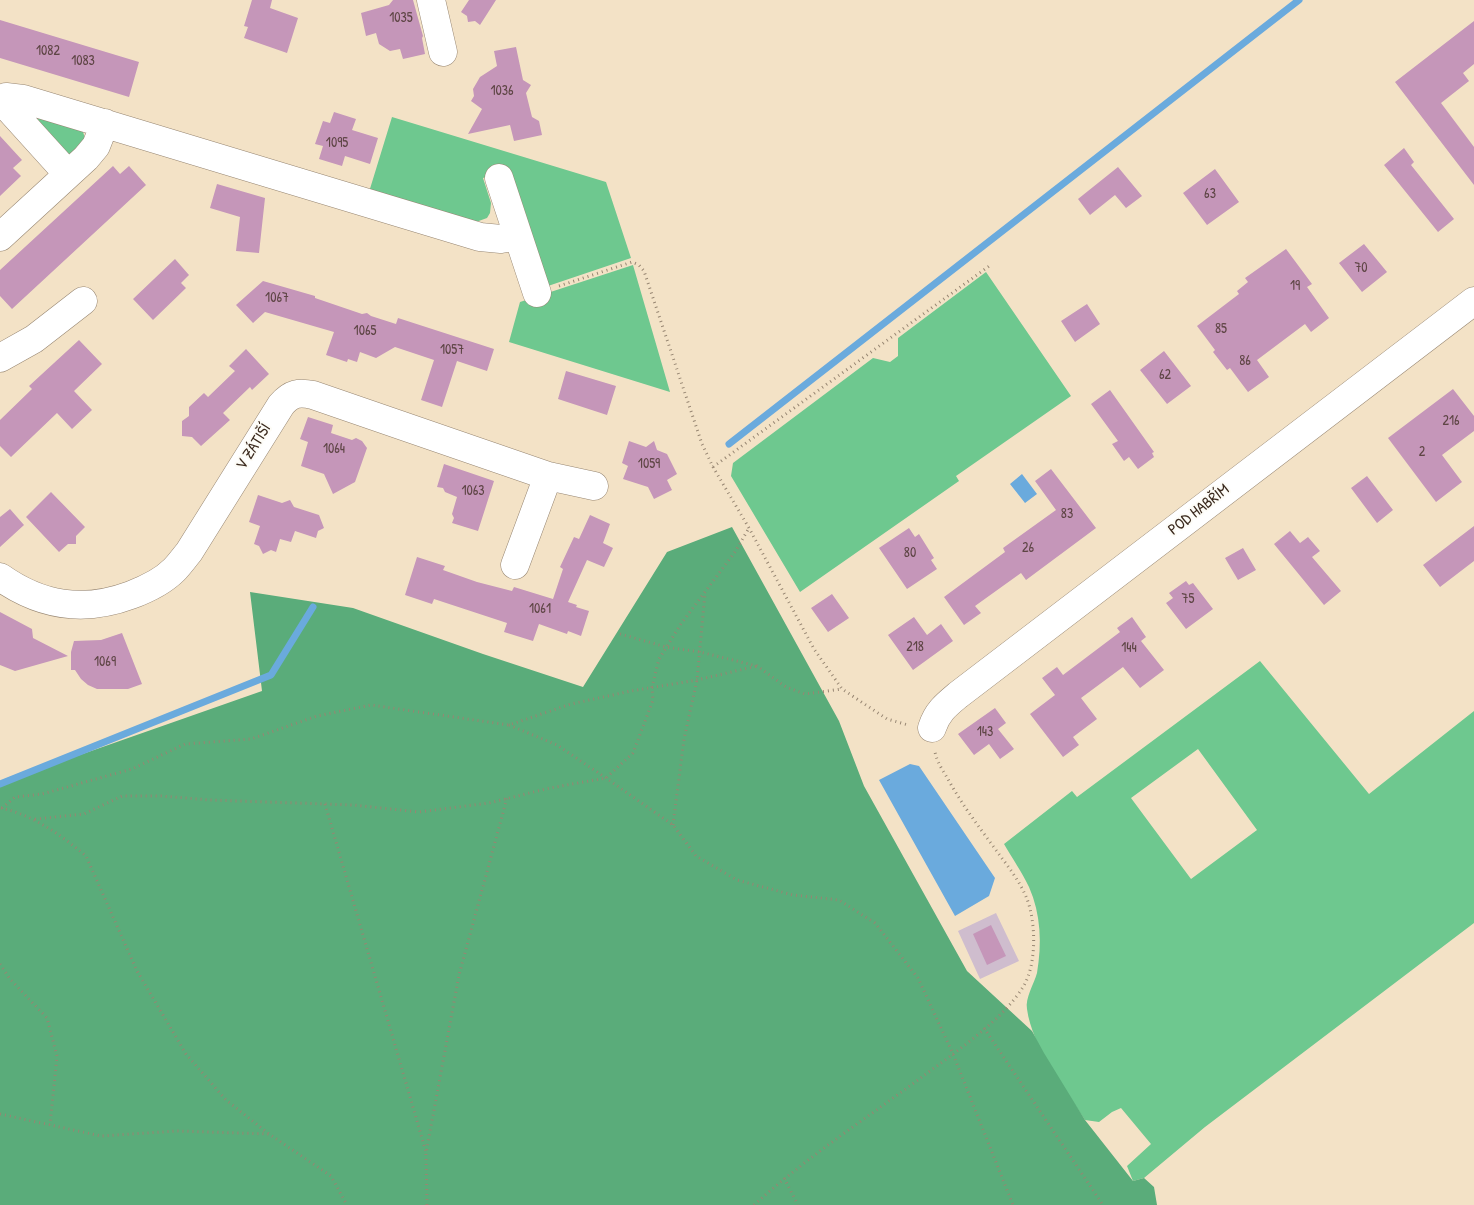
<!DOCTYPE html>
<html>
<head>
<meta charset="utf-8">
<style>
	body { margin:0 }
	canvas { display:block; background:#f3e2c6 }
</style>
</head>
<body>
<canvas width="1474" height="1205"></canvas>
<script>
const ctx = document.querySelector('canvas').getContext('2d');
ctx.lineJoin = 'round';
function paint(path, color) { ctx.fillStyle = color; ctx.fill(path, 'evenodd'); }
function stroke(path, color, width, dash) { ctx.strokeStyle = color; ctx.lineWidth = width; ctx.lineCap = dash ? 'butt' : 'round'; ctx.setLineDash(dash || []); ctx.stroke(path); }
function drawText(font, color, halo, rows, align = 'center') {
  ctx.font = font + ' "Patrick Hand",sans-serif'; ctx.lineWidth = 4; ctx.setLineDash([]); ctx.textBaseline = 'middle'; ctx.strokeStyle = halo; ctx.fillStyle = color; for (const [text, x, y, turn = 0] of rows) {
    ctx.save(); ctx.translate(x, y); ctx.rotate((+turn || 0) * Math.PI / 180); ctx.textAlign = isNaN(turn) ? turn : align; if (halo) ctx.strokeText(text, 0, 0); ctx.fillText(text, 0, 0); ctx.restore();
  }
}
const industrial = new Path2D(`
	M996 913 1019 961 980 979 958 931Z`);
const green = new Path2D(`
	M19 109 82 129 85 138 72 158Z
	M392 117 606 182 631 258 548 286 510 170 483 178 491 203 490 213 487 218 476 222 369 192Z
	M633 265 670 392 509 342 520 302Z
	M986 272 1071 396 956 476 959 481 800 592 731 476 733 463 873 358 890 362 898 356V338Z
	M1260 661 1369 794 1474 711V923L1205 1127 1144 1178 1133 1181 1127 1166 1151 1144 1121 1108 1112 1112 1099 1122 1085 1120C1065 1088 1032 1047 1027 1009 1025 998 1034 984 1037 973 1042 944 1041 914 1029 887 1022 872 1012 858 1004 844L1072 791 1077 797ZM1198 749 1257 830 1191 879 1131 798Z`);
const forest = new Path2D(`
	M732 527 839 721 864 786 967 971 1032 1031 1044 1053 1085 1120 1133 1181 1144 1178 1154 1187 1157 1205H0V783L262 691 250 592 353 608 483 654 583 687 667 552Z`);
const water = new Path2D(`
	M1022 474 1037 494 1025 503 1010 484Z
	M910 764 919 766 995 878 989 896 955 916 879 780Z`);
const stream = new Path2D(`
	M729 444 1299 0
	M0 784 271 675 313 607`);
const building = new Path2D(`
	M252 0H272L270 8 298 18 287 53 244 38 248 27 244 26Z
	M393 0H413L423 36 422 38 425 54 403 59 400 49 390 51 379 44 376 33 366 36 361 13 389 5Z
	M469 0H496L480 25 475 21 468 22 467 16 461 12Z
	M0 20 139 62 129 97 0 58Z
	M1474 21V64L1463 73 1469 81 1441 103 1474 147V185L1395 82Z
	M516 47 523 80 531 85 526 93 532 117 539 121 542 135 514 141 510 125 468 134 482 109 471 101 474 96 473 89 480 77 497 66 494 51Z
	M334 112 356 119 352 130 378 138 370 164 345 156 342 166 319 159 323 146 315 144 323 121 330 123Z
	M0 136 22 160 13 168 21 176 0 196Z
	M1404 148 1414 162 1411 165 1454 219 1438 232 1384 165Z
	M113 166 120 174 129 166 146 185 12 309 0 296V270Z
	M1118 167 1142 196 1126 208 1115 195 1090 215 1078 199Z
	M1215 169 1239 202 1207 225 1183 193Z
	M217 184 265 198 259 253 236 251 240 217 210 208Z
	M1364 244 1387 272 1362 292 1339 263Z
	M1286 249 1312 284 1307 287 1329 318 1311 332 1305 324 1257 360 1269 377 1248 392 1230 368 1227 370 1213 352 1215 350 1197 326 1239 294 1237 291 1248 282 1245 278Z
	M175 259 189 275 181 283 186 288 153 320 133 299Z
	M263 281 315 296V298L362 314 367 313 371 316 396 324 398 318 494 349 487 371 457 361 442 407 421 400 434 360 395 347 376 358 360 352 357 362 348 359 347 362 326 355 334 332 265 312 253 323 236 305Z
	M1087 304 1100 324 1075 342 1061 321Z
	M79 340 102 364 74 391 92 410 72 429 57 413 11 457 0 446V420L32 389 29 386Z
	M246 349 269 374 252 390 250 387 223 413 230 420 201 446 192 437 182 436V421L189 416V407L204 393 208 397 235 371 229 366Z
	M1164 351 1191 386 1167 404 1140 370Z
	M566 371 616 386 607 415 558 399Z
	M1453 389 1474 416V431L1442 455 1462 482 1436 502 1388 438Z
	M1110 390 1154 452 1152 453 1154 457 1138 469 1129 457 1124 461 1112 444 1118 441 1091 404Z
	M308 417 333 425 331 433 352 440 356 438 362 441 367 448 355 482 333 494 324 474 301 466 308 442 300 439Z
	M629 441 646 447 654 441 657 450 667 454 677 474 667 480 672 490 654 499 648 487 623 479 628 466 622 463Z
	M444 464 494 481 478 531 452 523 454 518 452 514 457 497 445 492 443 488 437 487Z
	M1051 469 1096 528 1026 580 1021 573 975 606 981 613 964 625 944 597 1005 552 1003 548 1056 510 1035 481Z
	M1367 476 1393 510 1377 523 1351 488Z
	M51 492 85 527 76 536V544H68L59 552 26 517Z
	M258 495 282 503 290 500 294 507 319 515 324 528 318 531 316 538 295 531 291 542 280 539 276 552 271 550 263 554 259 546 254 544 260 526 249 522Z
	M10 509 24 525 0 547V517Z
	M590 515 610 524 603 543 613 548 604 567 587 560 568 602 577 605 576 607 589 611 581 636 568 631 567 634 539 624 533 641 504 632 507 623 434 599 432 604 405 595 417 557 445 566 443 570 477 582 512 591 514 587 553 599 563 569 560 567 574 537 579 539Z
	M1474 526V561L1440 587 1423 565Z
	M909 528 915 537 919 534 934 558 931 560 937 569 907 589 879 548Z
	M1290 531 1300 543 1308 537 1320 551 1312 557 1341 591 1324 605 1274 544Z
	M1243 548 1256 570 1238 580 1225 558Z
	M1186 581 1189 585 1193 583 1213 609 1186 629 1166 603 1173 598 1169 593Z
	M832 594 849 618 828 632 811 608Z
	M0 612 32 629 33 638 68 656 15 671 0 665Z
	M914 617 927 635 941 624 953 641 913 670 888 635Z
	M1132 617 1146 637 1141 641 1164 670 1140 688 1123 667 1081 698 1097 719 1073 737 1079 745 1063 757 1030 714 1055 695 1042 678 1057 667 1063 675 1120 632 1117 628Z
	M122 633 142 684 128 689H97L88 685 81 679 75 670H71V652L74 641 101 640Z
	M995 708 1006 723 998 729 1014 749 1000 759 989 744 974 755 958 734Z
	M991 925 1006 956 987 965 973 934Z`);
const path = new Path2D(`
	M559 286 632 262 639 265 644 271 702 444 713 467 749 528 814 649 842 689 887 719 908 725
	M713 467 992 264
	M620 634 666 647 700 652 757 666 786 687 805 694 842 689
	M509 725 557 745 606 778 673 825 696 856 737 880 793 895 839 900 875 923 918 978 953 1054 1013 1205
	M325 804 426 1152
	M1 808C33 815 61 835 86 856L137 971 186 1054 226 1100 269 1134 331 1176 347 1205
	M2 808 15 797 42 794 132 769 185 744 251 739 317 716 371 705 509 725 571 704 631 691 697 680 757 666
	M35 819 84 814 122 796H161L210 800 353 805 419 812 489 803 550 788 606 778 633 753 653 700 652 687 659 659 681 624 735 552 749 528
	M673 825 684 739 697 680 705 593
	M0 964 10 979 47 1018 57 1056 50 1125
	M984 1028 1103 1205
	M0 1114 101 1136 177 1131 269 1134
	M784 1178 798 1205
	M427 1205 426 1153 459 975 507 798
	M754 1205C806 1158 865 1119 922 1077 954 1053 1002 1021 1023 987 1037 965 1036 922 1027 899 1021 884 1011 870 1001 857 983 832 963 807 948 779 943 771 937 762 935 752`);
const minor = new Path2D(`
	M431 0 443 52
	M0 99 68 174
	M0 100 6 97 23 99 480 237 501 239 518 236
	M499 178 537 293
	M0 237 86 158 96 146 105 123
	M0 358 34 339 83 301
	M515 565 548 476
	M0 577C41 606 83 613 131 595 147 589 162 582 174 570 179 565 184 558 189 552L281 405C291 393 299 392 313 395L548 476 594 486
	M932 728C937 712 946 705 958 695L1474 301`);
const numberNames = [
	["1035",401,18],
	["1082",48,51],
	["1083",83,61],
	["1036",502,91],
	["1095",337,143],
	["63",1210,194],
	["70",1361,268],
	["19",1295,286],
	["1067",277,298],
	["85",1221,329],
	["1065",365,331],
	["1057",452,350],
	["86",1245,361],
	["62",1165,375],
	["216",1451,421],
	["1064",334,449],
	["2",1422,452],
	["1059",649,464],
	["1063",473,491],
	["83",1067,514],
	["26",1028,548],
	["80",910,553],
	["75",1188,599],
	["1061",540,609],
	["218",915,647],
	["144",1129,648],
	["1069",105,662],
	["143",985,732]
];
const streetNames = [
	["V ZÁTIŠÍ",254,447,-58],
	["POD HABŘÍM",1199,510,-38]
];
paint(industrial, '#cfbdce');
paint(green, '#6ec88f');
paint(forest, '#5aac7a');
paint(water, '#6aaadd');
stroke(stream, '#6aaadd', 7);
paint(building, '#c596b9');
stroke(minor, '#978672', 29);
stroke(path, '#978672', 3, [1, 4]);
stroke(minor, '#fff', 28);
drawText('14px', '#5e4545', null, numberNames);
drawText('16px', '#3b2a1e', '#fdfcf7', streetNames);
</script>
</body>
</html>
